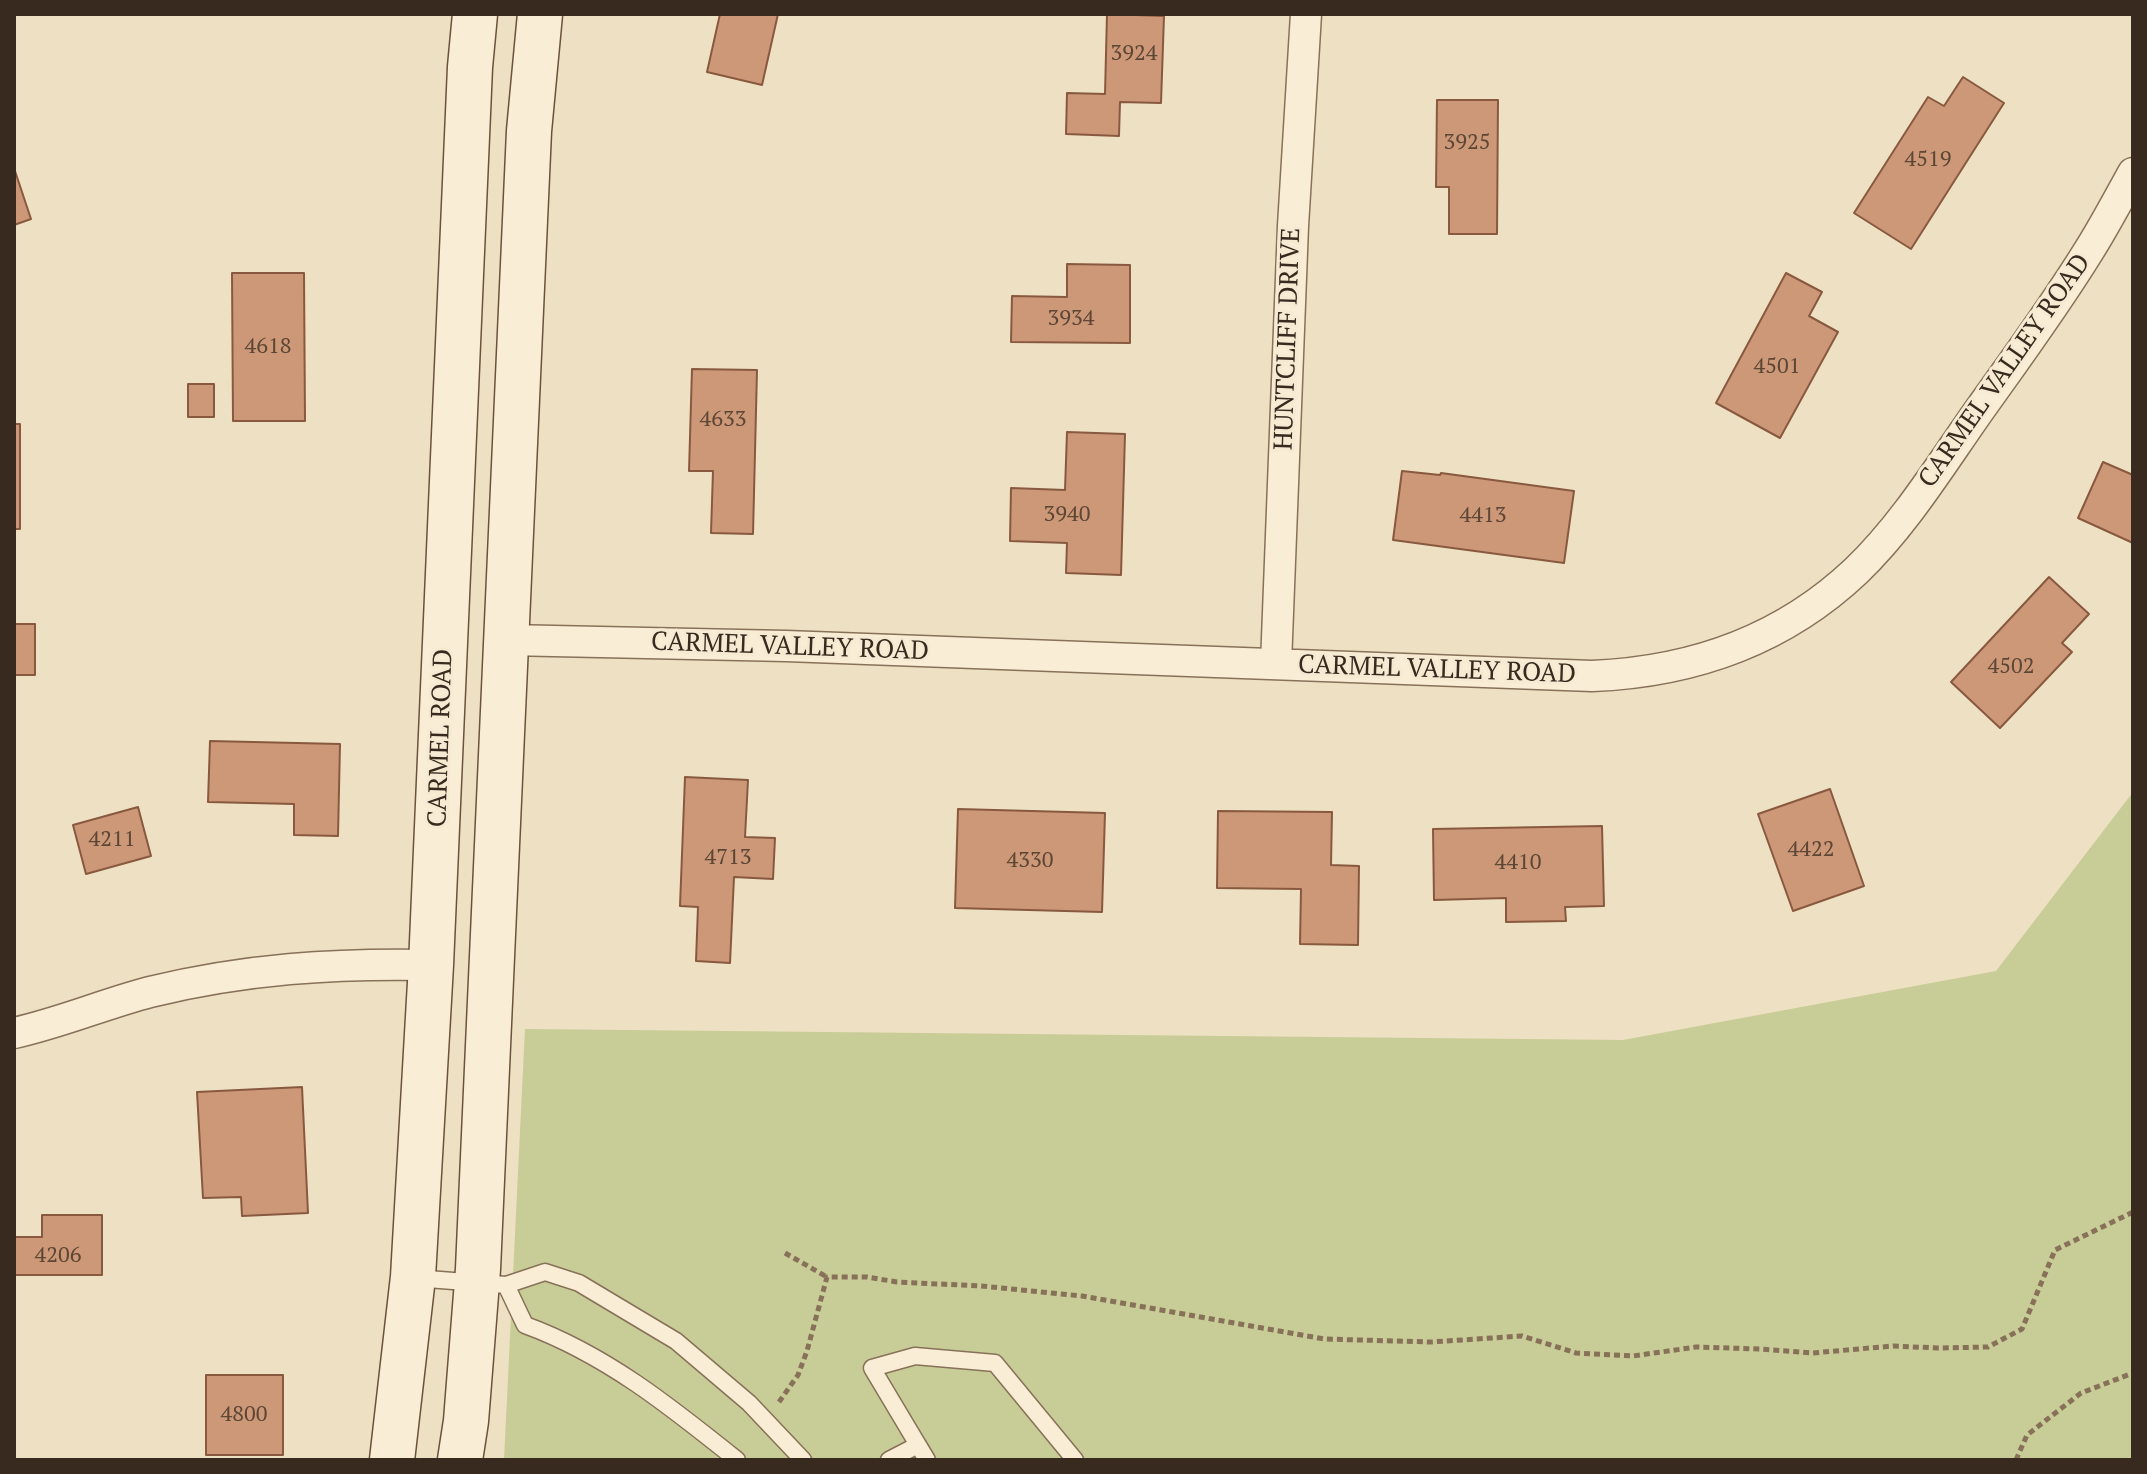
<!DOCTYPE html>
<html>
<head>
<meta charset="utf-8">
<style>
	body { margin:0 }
	#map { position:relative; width:2147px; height:1474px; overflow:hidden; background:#eee0c2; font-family:"PT Serif",serif }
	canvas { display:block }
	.frame { position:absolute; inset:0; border:16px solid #382a1e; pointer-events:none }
</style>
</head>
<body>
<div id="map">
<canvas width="2147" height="1474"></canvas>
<div class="frame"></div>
</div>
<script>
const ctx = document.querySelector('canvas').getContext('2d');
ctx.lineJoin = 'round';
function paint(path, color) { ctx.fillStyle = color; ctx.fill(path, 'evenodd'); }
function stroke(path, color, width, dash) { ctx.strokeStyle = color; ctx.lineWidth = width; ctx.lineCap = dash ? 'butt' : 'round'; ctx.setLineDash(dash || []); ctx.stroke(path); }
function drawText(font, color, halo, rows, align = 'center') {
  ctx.font = font + ' "PT Serif",serif'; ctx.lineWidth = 6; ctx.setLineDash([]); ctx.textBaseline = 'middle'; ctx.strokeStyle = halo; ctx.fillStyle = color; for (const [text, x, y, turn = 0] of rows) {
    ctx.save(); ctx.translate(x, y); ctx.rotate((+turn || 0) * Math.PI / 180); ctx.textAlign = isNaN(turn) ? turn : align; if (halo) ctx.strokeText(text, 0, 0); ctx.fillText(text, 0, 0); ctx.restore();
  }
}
const green = new Path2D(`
	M2133 792V1460H504L525 1029 1623 1040 1996 971Z`);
const building = new Path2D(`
	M720 14H778L762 85 707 72Z
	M1107 14 1164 16 1161 103 1120 102 1119 136 1066 134 1067 93 1105 94Z
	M1963 77 2004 103 1911 249 1854 213 1928 97 1944 106Z
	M1437 100H1498L1497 234H1449V187H1436Z
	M14 168 31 219 14 225Z
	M1067 264 1130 265V343L1011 342 1012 296 1067 297Z
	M232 273H304L305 421H233Z
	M1786 273 1822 292 1809 316 1838 332 1780 438 1716 403Z
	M692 369 757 370 753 534 711 533 713 471H689Z
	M188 384H214V417H188Z
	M14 424H20V529H14Z
	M1067 432 1125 434 1121 575 1066 573 1067 543 1010 541 1011 488 1065 490Z
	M2103 462 2133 475V543L2078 518Z
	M1402 471 1440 475 1441 473 1574 491 1564 563 1393 540Z
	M2049 577 2089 614 2062 643 2072 652 2000 728 1951 682Z
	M14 624H35V675H14Z
	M210 741 340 744 338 836 294 835V804L208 802Z
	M685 777 748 780 745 837 775 838 773 879 734 877 730 963 696 961 698 907 680 906Z
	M1830 789 1864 886 1793 911 1758 814Z
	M138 807 151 856 86 874 73 825Z
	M958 809 1105 813 1102 912 955 908Z
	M1218 811 1332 812 1331 865 1359 866 1358 945 1300 944 1301 889 1217 888Z
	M1602 826 1604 906 1565 907 1566 921 1506 922V898L1434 900 1433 829Z
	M302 1087 308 1213 242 1216 241 1197 203 1198 197 1092Z
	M42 1215H102V1275H14V1237H42Z
	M206 1375H283V1455H206Z`);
const path = new Path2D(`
	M785 1253 827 1277
	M779 1402 798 1375 807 1351 827 1277H867L897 1282 981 1286 1082 1296 1324 1339 1431 1342 1522 1336 1576 1353 1633 1356 1696 1347 1761 1349 1813 1353 1893 1346 1938 1348 1988 1347 2022 1329 2055 1250 2133 1212
	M2016 1460 2027 1435 2081 1393 2133 1373`);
const lane = new Path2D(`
	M414 1278 506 1285 545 1272 579 1283 676 1341 749 1403 803 1460
	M506 1285 525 1325C605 1354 671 1407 737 1460
	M918 1445 872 1368 915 1356 995 1363 1075 1460
	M889 1460 918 1445 927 1460`);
const street = new Path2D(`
	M507 640 786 646 1592 676C1692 672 1783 640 1856 571 1904 525 1940 466 1978 412 2015 360 2054 307 2088 252 2104 227 2118 200 2133 173
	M1276 664 1293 226 1306 14
	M14 1033C60 1023 104 1004 150 992 244 969 334 963 431 965`);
const secondary = new Path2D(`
	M392 1460 413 1277 431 965 470 67 475 14
	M460 1460 466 1421 478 1269 529 131 540 14`);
const numberNames = [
	["3924",1134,54],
	["3925",1467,143],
	["4519",1928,160],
	["3934",1071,319],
	["4618",268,347],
	["4501",1777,367],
	["4633",723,420],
	["3940",1067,515],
	["4413",1483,516],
	["4502",2011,667],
	["4211",112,840],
	["4422",1811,850],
	["4713",728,858],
	["4330",1030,861],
	["4410",1518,863],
	["4206",58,1256],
	["4800",244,1415]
];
const streetNames = [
	["HUNTCLIFF DRIVE",1288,339,-88],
	["CARMEL VALLEY ROAD",2005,371,-55],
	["CARMEL VALLEY ROAD",790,647,2],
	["CARMEL VALLEY ROAD",1437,670,2],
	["CARMEL ROAD",441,738,-88]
];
paint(green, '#c8cc96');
paint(building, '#cd9878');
stroke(building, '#88593f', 2);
stroke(lane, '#887159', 19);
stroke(street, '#887159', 33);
stroke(secondary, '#6a523c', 47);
stroke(path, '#887159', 5, [6, 4]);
stroke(lane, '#f9edd6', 16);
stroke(street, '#f9edd6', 30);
stroke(secondary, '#f9edd6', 44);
drawText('22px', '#5d4634', null, numberNames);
drawText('26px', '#382a1e', '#f6ead2', streetNames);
</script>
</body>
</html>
